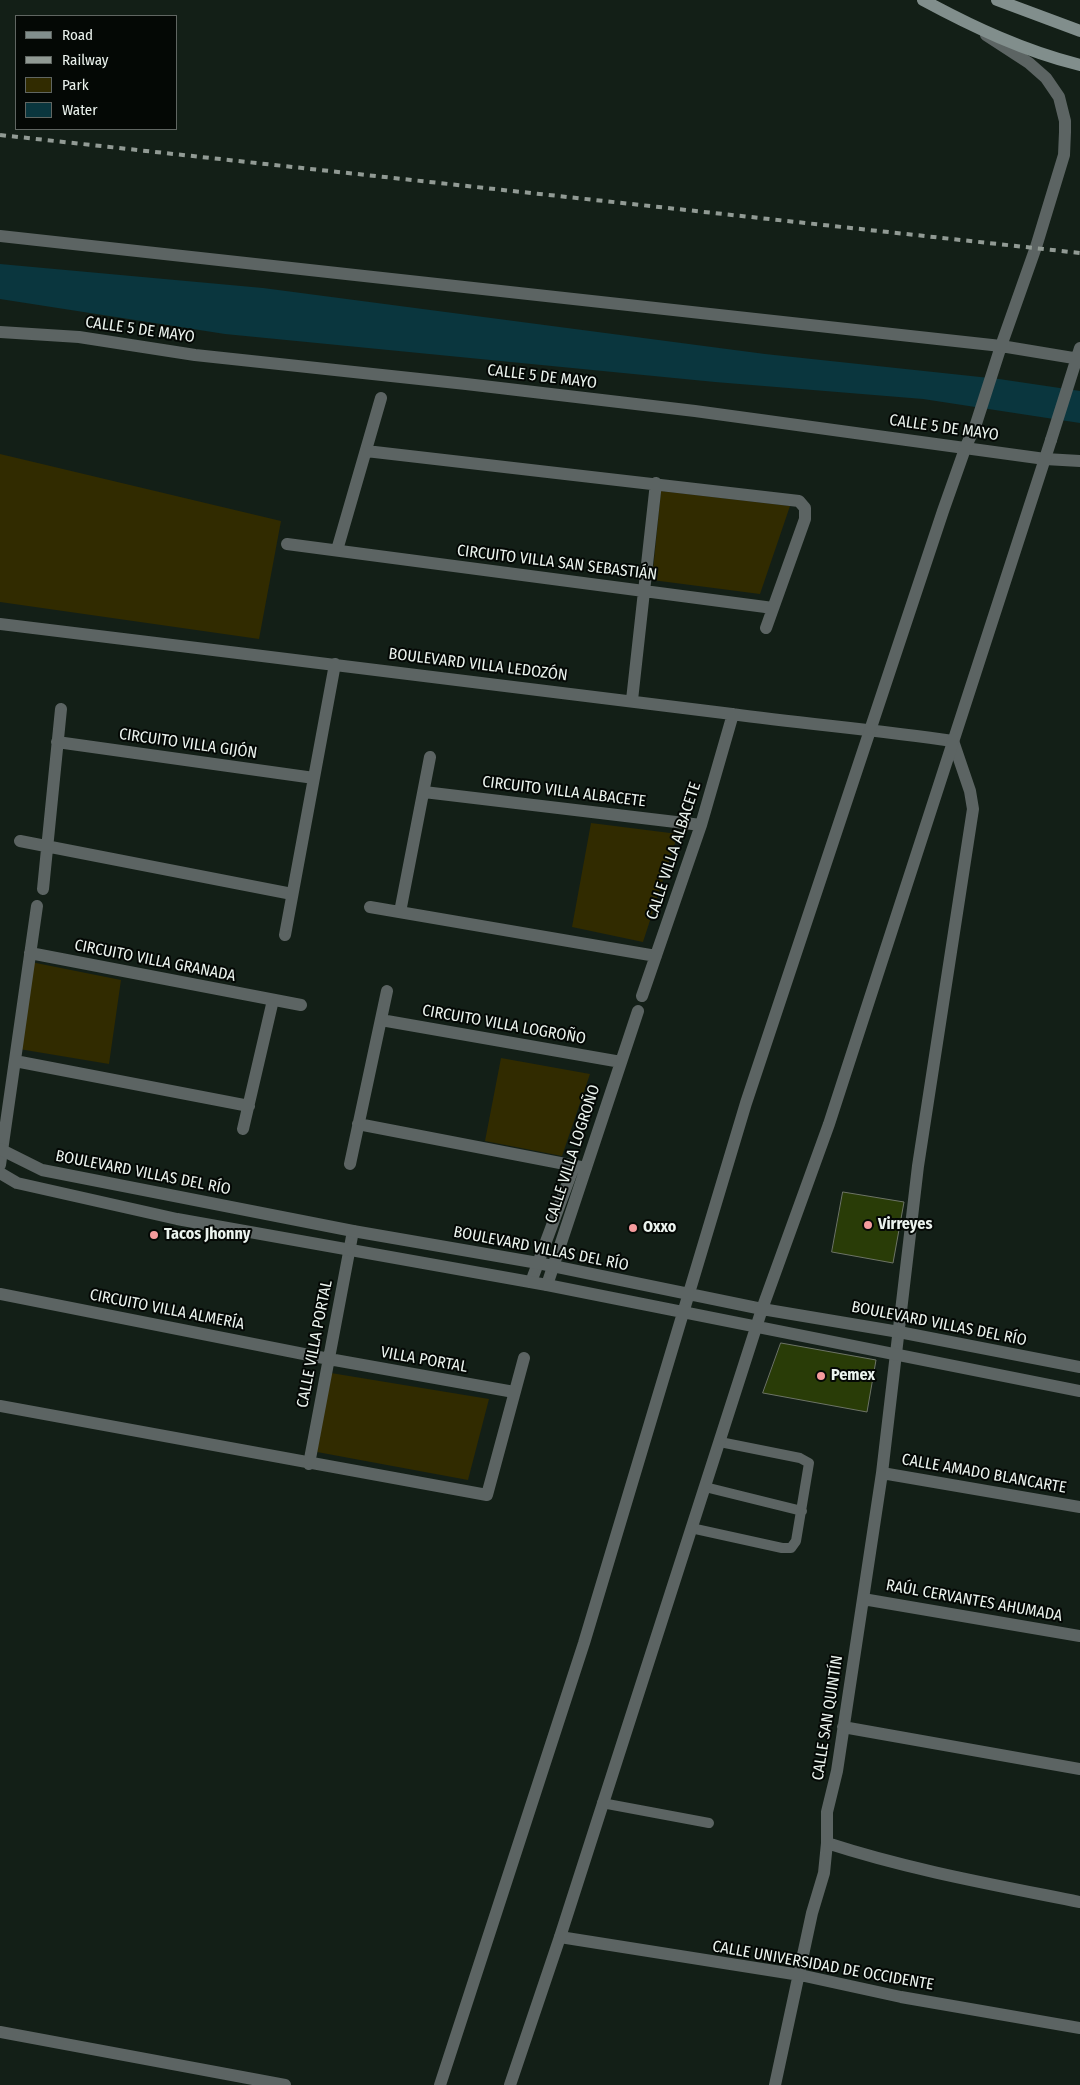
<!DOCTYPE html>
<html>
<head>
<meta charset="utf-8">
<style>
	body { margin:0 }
	#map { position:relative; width:1080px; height:2085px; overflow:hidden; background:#131f17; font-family:"Fira Sans Condensed",sans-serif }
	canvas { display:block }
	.legend { position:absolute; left:15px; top:15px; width:162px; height:115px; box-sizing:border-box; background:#040805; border:1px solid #606662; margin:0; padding:6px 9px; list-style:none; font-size:15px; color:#ebf3ee }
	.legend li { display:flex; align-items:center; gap:10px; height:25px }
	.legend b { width:25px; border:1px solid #606662 }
</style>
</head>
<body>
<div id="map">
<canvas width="1080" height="2085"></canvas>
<ul class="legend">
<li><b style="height:6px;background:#818e8c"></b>Road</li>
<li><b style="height:6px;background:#919a94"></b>Railway</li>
<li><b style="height:14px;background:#312b00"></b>Park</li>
<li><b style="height:14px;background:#0a363e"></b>Water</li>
</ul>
</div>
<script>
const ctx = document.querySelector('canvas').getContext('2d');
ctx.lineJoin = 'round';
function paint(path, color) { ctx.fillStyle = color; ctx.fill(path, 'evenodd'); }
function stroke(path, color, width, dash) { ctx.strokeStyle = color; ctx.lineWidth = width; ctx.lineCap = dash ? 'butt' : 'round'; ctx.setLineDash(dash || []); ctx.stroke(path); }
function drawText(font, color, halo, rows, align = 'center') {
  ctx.font = font + ' "Fira Sans Condensed",sans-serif'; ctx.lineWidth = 4; ctx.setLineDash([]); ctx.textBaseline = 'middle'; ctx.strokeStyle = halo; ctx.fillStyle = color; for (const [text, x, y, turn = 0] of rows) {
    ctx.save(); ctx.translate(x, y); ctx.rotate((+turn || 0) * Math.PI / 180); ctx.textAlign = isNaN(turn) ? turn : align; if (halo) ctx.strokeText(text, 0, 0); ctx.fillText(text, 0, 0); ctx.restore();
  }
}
const green = new Path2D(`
	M0 454 281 521 259 639 0 602Z
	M661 491 790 506 760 594 652 580Z
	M591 823 678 834 643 942 572 927Z
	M31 962 121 980 109 1064 19 1049Z
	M501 1058 590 1074 562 1156 485 1141Z
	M331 1373 489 1399 468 1480 317 1452Z`);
const water = new Path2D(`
	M0 264 263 288 765 354 999 379 1080 391V423L923 399 715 382 225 334 0 299Z`);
const building = new Path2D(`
	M843 1192 904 1202 893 1263 832 1252Z
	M781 1343 876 1360 867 1412 763 1393Z`);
const service = new Path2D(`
	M705 1487 802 1511
	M691 1528 782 1548H791L796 1541 809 1463 800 1458 720 1442
	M602 1803 709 1823`);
const minor = new Path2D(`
	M0 236 1001 346 1080 359
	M0 332 79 337 195 355 466 384 695 411 1045 459 1080 461
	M975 427 1001 346 1036 247 1064 155 1065 132V121L1059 97 1046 78 1029 63 986 35
	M1051 440 1080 348
	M366 451 799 501 805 508V519L766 628
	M287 544 773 608
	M337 550 381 398
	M0 624C244 654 488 683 732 714 806 724 879 730 953 741L970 791 973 809 918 1166 882 1473 837 1771 827 1812V1843L824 1873 812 1913 775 2085
	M632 700 656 483
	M57 742 314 778
	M424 792 701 825
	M20 841 292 894
	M43 889 61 709
	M370 907 656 956
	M400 912 430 757
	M285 935 335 664
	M30 953 301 1005
	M642 996 701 825 733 714
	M381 1020 621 1062
	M15 1061 249 1106
	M358 1124 586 1168
	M243 1129 273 1000
	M350 1164 387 991
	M0 1165 37 906
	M531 1282 574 1166
	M547 1285 638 1011
	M0 1294 329 1359 514 1392
	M0 1406 487 1495 524 1358
	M309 1464 353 1231
	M882 1473 1080 1507
	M863 1599 1080 1636
	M843 1727 1080 1769
	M827 1843C910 1870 995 1885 1080 1902
	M560 1937 800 1975 901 1997 1080 2028
	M0 2032 285 2085`);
const tertiary = new Path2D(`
	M0 1149 42 1170 353 1231 538 1263 762 1309 899 1332 1080 1367
	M0 1173 17 1183 177 1219 547 1285 1080 1391
	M440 2085 584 1643 746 1103 943 511 966 446 975 427
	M510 2085 560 1937 762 1309 829 1124 1051 440`);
const secondary = new Path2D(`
	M923 0C973 27 1024 51 1080 65
	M997 0 1080 31`);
const rail = new Path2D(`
	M0 135 1080 253`);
const markers = [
	[868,1225,5,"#f59b9d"],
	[633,1228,5,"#f59b9d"],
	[154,1235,5,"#f59b9d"],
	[821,1376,5,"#f59b9d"]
];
const streetNames = [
	["CALLE 5 DE MAYO",140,330,8],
	["CALLE 5 DE MAYO",542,377,7],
	["CALLE 5 DE MAYO",944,428,8],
	["CIRCUITO VILLA SAN SEBASTIÁN",557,563,7],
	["BOULEVARD VILLA LEDOZÓN",478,665,7],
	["CIRCUITO VILLA GIJÓN",188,744,8],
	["CIRCUITO VILLA ALBACETE",564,792,7],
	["CALLE VILLA ALBACETE",674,851,-72],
	["CIRCUITO VILLA GRANADA",155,961,11],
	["CIRCUITO VILLA LOGROÑO",504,1025,10],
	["CALLE VILLA LOGROÑO",573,1154,-72],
	["BOULEVARD VILLAS DEL RÍO",143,1173,11],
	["BOULEVARD VILLAS DEL RÍO",541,1249,11],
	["CIRCUITO VILLA ALMERÍA",167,1310,11],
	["BOULEVARD VILLAS DEL RÍO",939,1324,11],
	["CALLE VILLA PORTAL",315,1344,-79],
	["VILLA PORTAL",424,1360,10],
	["CALLE AMADO BLANCARTE",984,1474,10],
	["RAÚL CERVANTES AHUMADA",974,1601,10],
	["CALLE SAN QUINTÍN",828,1718,-81],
	["CALLE UNIVERSIDAD DE OCCIDENTE",823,1966,10]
];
const poiNames = [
	["Virreyes",878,1225],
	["Oxxo",643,1228],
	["Tacos Jhonny",164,1235],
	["Pemex",831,1376]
];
paint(green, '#312b00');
paint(water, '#0a363e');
paint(building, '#293c07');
stroke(building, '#6d7466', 1);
stroke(service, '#5c6463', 10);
stroke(minor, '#5c6463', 12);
stroke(tertiary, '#5c6463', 12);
stroke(secondary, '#818e8c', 12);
stroke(rail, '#919a94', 4, [6, 6]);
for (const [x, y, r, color] of markers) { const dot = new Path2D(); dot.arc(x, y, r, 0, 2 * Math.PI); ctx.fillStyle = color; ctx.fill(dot); stroke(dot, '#040805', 2); }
drawText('16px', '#ebf3ee', '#040805', streetNames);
drawText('bold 16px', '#ebf3ee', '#040805', poiNames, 'left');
</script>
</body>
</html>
